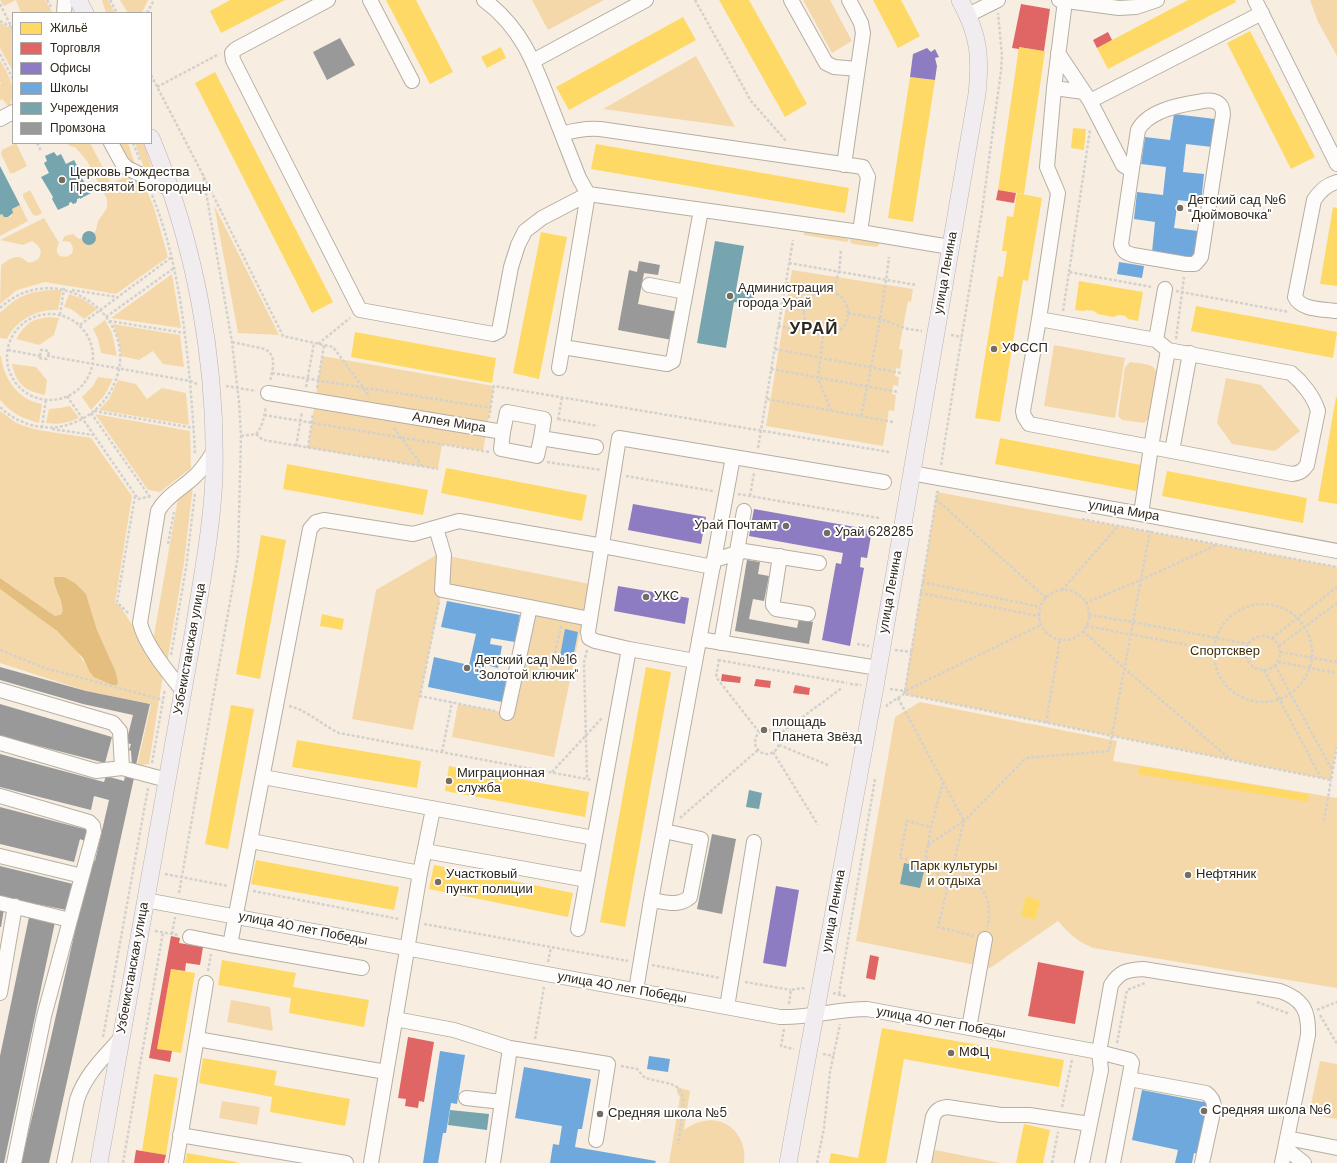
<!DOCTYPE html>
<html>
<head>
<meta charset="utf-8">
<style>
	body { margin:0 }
	#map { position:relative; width:1337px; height:1163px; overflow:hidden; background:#f7eee1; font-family:"DM Sans",sans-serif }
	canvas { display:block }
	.legend { position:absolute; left:12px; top:12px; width:140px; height:132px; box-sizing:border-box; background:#fff; border:1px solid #aba9a4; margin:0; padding:5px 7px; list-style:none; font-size:12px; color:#2e271c }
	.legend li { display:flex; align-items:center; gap:8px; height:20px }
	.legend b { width:20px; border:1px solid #aba9a4 }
</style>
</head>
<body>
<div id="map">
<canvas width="1337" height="1163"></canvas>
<ul class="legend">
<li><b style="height:11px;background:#ffd966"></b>Жильё</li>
<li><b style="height:11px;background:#e06666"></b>Торговля</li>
<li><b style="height:11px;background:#8e7cc3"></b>Офисы</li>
<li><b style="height:11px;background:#6fa8dc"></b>Школы</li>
<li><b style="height:11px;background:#76a5af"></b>Учреждения</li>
<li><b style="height:11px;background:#999"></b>Промзона</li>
</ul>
</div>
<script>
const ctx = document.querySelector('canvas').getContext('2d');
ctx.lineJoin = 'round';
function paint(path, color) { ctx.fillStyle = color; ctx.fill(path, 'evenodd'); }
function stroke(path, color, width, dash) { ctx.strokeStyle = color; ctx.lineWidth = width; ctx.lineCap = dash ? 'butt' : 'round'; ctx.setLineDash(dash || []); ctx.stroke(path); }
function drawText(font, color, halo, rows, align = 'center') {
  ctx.font = font + ' "DM Sans",sans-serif'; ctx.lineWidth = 4; ctx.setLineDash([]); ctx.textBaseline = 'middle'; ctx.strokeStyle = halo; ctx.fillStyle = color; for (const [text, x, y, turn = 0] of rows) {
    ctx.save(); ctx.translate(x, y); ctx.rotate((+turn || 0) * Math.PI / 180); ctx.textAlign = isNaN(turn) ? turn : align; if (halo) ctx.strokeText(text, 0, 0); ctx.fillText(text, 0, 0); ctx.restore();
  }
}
const green = new Path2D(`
	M0 0H45L53 13H21L16 0 4 6Z
	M102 0H108L115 13H106Z
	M120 0H148L142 13H128Z
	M532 0H604L548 30Z
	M803 0H830L852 41 832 53Z
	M1310 0H1337V56L1318 22Z
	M0 23 12 29 13 35V72L0 48Z
	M696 56 735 127 603 109Z
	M0 60C9 76 18 88 9 107L2 99 0 100V84H1L0 81Z
	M16 143 27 166 14 173H10L1 154 2 150Z
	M68 143H90L111 183 132 174 142 178 154 208 168 257 116 294 45 282 17 290 0 304 1 265C5 262 13 256 18 257 27 257 25 268 38 259 44 252 39 245 32 241L23 245 0 240 44 218 59 243C48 263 83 260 70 242L62 241 65 236 73 234 79 239 82 238 85 243 90 245 95 242 96 237 94 233 96 230 98 221 107 208V199L87 161 75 147 69 146Z
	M116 143H128L137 170 131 166Z
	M135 143H144L155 177 145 171Z
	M30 190 42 213 37 216 33 215 23 197V194Z
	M20 205 28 221 0 236V215L2 214 5 217H10L13 213 12 209Z
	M214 205 279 335 238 333Z
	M803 229 848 235 849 239 847 242 804 235Z
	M854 236 879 240V245L876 247 853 244 850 242 851 238Z
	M792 270 913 289 911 302 908 301 899 349 903 350 900 369 896 368 895 376 899 377 898 386 893 385 892 394 896 395 894 411 889 410 883 446 766 426Z
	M172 274 181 328 111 318Z
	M54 290H62L58 310C37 309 16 320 7 339L0 338V313C17 296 29 291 54 290Z
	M69 294 83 299 97 309 84 319 71 309 64 307Z
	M49 317 59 318 54 335 39 345 16 339C26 323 32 319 49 317Z
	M105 320 112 333 117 356 101 353 98 339 93 329Z
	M113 324 180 335 184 367 163 364 153 351 139 360 121 356 119 341Z
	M1054 345 1125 358 1115 418 1044 406Z
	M0 356H1C4 379 18 400 42 404L39 423C22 418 12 414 0 400Z
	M322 356 494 386 483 451 442 444 438 469 308 448Z
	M1130 362C1139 364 1154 362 1157 373L1149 419 1144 423 1122 420 1118 416 1125 367Z
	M12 364 36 367 47 380 45 395C25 391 16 384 12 364Z
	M98 377 113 379 104 396 91 410 82 397 93 386Z
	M1226 378 1261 385 1300 431 1275 451 1232 444 1217 423Z
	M118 380 136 384 147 399 162 388 186 393 189 425 99 410 109 399Z
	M70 406 79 418C67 423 58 425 46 423L49 409 60 408Z
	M0 411C5 414 10 419 15 422 34 432 69 434 91 438L132 496 115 603 119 604 163 675 149 764 137 766 151 704 86 691 0 663V589C31 612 72 635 89 671L115 670 97 630 86 594 54 584 63 607 62 614 55 616 0 578Z
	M95 414 190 431 191 468 160 492 148 490Z
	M193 486 184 563 167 663 153 641 178 498Z
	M937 492 1337 567V745L1331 780 904 694Z
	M438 554 590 584 554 757 452 737 458 704 507 713 530 607 442 590 413 730 352 719 376 590Z
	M920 702 1117 741 1113 761 1337 798V988L1093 948C1078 942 1068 933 1058 921L990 968 856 941 895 717Z
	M231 1000 270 1007 273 1031 227 1022Z
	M1320 1061 1337 1064V1119L1309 1114Z
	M677 1087 690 1091 684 1130C690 1126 696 1122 704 1121 729 1116 748 1139 744 1163H669L680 1097 677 1093Z
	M222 1101 260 1107 257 1125 219 1118Z
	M935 1150 1001 1163H932Z`);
const water = new Path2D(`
	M54 577H64L75 583 86 594 97 630 115 670 118 682 117 685H112L94 677 89 671 83 658 57 631 0 589V578L55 616 62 614C65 601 53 590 54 577Z`);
const homes = new Path2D(`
	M230 0H285L221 33 210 11Z
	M386 0H416L453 72 430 84Z
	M719 0H749L807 104 785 117Z
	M873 0H901L920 36 898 48Z
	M1188 0H1235L1236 2 1108 69 1097 48Z
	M683 17 696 40 569 110 556 87Z
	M1250 31 1315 157 1291 169 1227 43Z
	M501 47 506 58 487 68 481 57Z
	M1019 47 1045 51 1024 194 998 190Z
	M215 72 333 302 312 313 195 83Z
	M910 77 935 80 913 222 888 218Z
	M1073 128 1086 129 1084 150 1071 148Z
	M596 144 849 188 845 213 591 169Z
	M1017 193 1042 198 1028 281 1023 280 1000 422 975 418 998 276 1003 277 1007 251H1002L1007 216 1013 217Z
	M1333 207 1337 208V286L1320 284Z
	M541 232 567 237 539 379 513 373Z
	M1079 281 1143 292 1138 321 1128 319 1125 316 1119 315 1113 317 1098 314 1094 311 1087 310 1083 311 1075 310Z
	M1196 306 1337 332 1333 358 1191 331Z
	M355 332 496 358 492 383 351 357Z
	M1336 397H1337V504L1318 501Z
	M1000 438 1141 465 1136 491 995 464Z
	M287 464 428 490 423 515 283 489Z
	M446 468 587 495 582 521 441 493Z
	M1167 471 1307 498 1303 523 1162 496Z
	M261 535 286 540 260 679 236 674Z
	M322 614 344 619 342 630 320 626Z
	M646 667 671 672 625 927 600 922Z
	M231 705 254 709 228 849 205 844Z
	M297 740 421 761 417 788 292 767Z
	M449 766 589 792 585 817 445 791Z
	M1139 766 1309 794 1308 802 1138 774Z
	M256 860 399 887 394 910 251 884Z
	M434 865 573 893 568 917 429 889Z
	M1026 896 1041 901 1035 920 1021 916Z
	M222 960 296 973 293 987 369 1000 364 1027 289 1013 291 998 218 985Z
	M171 969 195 973 181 1053 157 1049Z
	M882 1028 1064 1060 1059 1087 904 1059 886 1163H829L831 1153 858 1158Z
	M203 1058 277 1071 274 1085 350 1099 345 1126 270 1112 272 1097 199 1083Z
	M154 1074 178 1078 166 1155 142 1151Z
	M1024 1124 1050 1130 1043 1163H1016Z
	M187 1153 237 1162V1163H185Z`);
const shops = new Path2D(`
	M1021 4 1050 9 1044 51 1019 47V49L1012 48Z
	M1108 32 1112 40 1097 48 1093 40Z
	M998 190 1016 193 1014 203 996 200Z
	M722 674 741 677 740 683 721 681Z
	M756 679 771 681 770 688 754 686Z
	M795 685 810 688 809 695 793 693Z
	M171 936 180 938 179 943 203 947 200 965 186 963 185 971 171 969 157 1049 172 1051 170 1062 149 1058Z
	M870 955 879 957 875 980 866 978Z
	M1038 962 1084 971 1075 1024 1028 1016Z
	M408 1037 434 1042 424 1102 419 1101 418 1108 405 1106 406 1099 398 1098Z
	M136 1150 166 1155 164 1163H134Z`);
const offices = new Path2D(`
	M927 48 931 52 935 49 939 57 935 58 937 66 935 80 910 77 913 54Z
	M633 504 706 517 701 544 628 530Z
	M754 509 872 530 867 558 861 557 860 567 864 568 850 646 822 640 836 563 841 564 843 553 749 536Z
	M618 586 689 598 685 624 614 611Z
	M776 886 799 890 786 967 763 963Z`);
const schools = new Path2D(`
	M1174 114 1215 119 1212 147 1186 144 1183 172 1204 174 1201 203 1178 200 1174 228 1198 231 1194 258 1152 252 1155 222 1134 219 1137 192 1163 195 1166 167 1141 164 1145 137 1170 140Z
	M1119 262 1144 266 1142 278 1117 274Z
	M447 601 520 615 515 642 491 638 490 644 502 646 498 668 486 665 485 672 507 676 502 702 428 687 434 657 469 665 476 634 441 627Z
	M565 629 578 632 573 658 560 656Z
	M440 1051 465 1055 457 1104 451 1103 446 1133H443L438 1163H423Z
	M649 1056 670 1059 668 1072 647 1069Z
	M524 1067 591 1079 582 1129H578L575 1147 656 1161 655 1163H550L553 1144 559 1145 562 1126 515 1118Z
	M1142 1090 1209 1103 1198 1154 1194 1153 1192 1163H1175L1178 1150 1132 1140Z`);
const public = new Path2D(`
	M54 152 57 156 61 154 66 164 74 160 80 171 78 172 91 193 80 199V198L77 199V201L76 203 73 204 71 202 69 203V205L58 210 52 199 53 197 41 177 49 173 44 163 47 161 45 156Z
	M0 166 20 205 12 209 13 213 8 217H4L2 214 0 215Z
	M82 238a7 7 0 1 1 14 0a7 7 0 1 1-14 0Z
	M715 241 744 246 736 290 754 293 752 305 734 302 726 348 697 343Z
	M749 790 762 793 759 809 746 807Z
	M904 863 925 867 920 888 900 884Z
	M450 1110 489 1114 487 1130 448 1125Z`);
const industry = new Path2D(`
	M340 38 355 65 327 80 313 52Z
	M639 261 660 265 658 275 644 273 638 304 678 312 672 340 618 330 629 270 637 272Z
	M747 560 760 562 758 574 769 576 764 601 753 599 749 619 797 628 799 619 813 622 809 644 735 631Z
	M0 667 86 691 150 704 136 765H132L131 751 129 750 131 744 126 743 133 715 83 704 0 680Z
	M0 704 112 737 105 763 0 736Z
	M0 754 104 782 106 776 124 781 125 776 134 778 49 1163H21L50 1042 91 860 95 861 109 800 94 796 91 810 0 787Z
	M0 807 88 830 85 841 80 839 74 862 0 844Z
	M712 834 736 839 722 914 697 909Z
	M0 866 73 884 67 910 0 897Z
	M0 908 4 909 1 927H0Z
	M29 917 55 922 4 1163H0V1056Z`);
const path = new Path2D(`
	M47 0 51 7
	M110 0 117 13
	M695 0 751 101 787 142
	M0 4 13 30
	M147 13 154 0
	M0 21 13 28
	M0 54 13 79
	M151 75 203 175 283 336 333 347 370 397
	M157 87 219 54
	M37 143 41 151
	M133 143 140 160
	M152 195C176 254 184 318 190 382 192 406 194 430 195 455
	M789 263 916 285
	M1069 272 1090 130
	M786 283 823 291
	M72 290 117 297
	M804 313a22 22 0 1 1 44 0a22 22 0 1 1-44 0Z
	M1176 291 1289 312
	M833 293 839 271 841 250
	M753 299 782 304
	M782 306 804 310
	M0 308C59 253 151 323 110 392 100 409 85 420 67 425 44 432 17 424 0 407
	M1063 311 1069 272 1152 287
	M848 313 880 319 908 329 922 331
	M7 357a43 43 0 1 1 86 0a43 43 0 1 1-86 0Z
	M60 315 64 289H65
	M106 317 174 268
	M109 321 185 333
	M80 325 172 257
	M778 326 814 333
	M951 335 962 337
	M823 336 818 378 831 410
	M1176 339 1184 277
	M232 342 265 349C277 356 273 369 270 381
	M318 344 350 318
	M775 349 901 373
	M8 350 40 356 39 358 47 359 48 356 190 381 197 384
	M40 356 41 350 49 351 48 356
	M771 369 898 392
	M272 373 491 408
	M226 386 256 391
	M306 387 314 343
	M317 388 324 345
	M67 396 138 499 152 496
	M767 399 893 422
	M94 411 194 428
	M91 413 150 497
	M264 415 489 452
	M861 416C872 363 883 310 889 257
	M489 418 494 386 889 452
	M558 419 598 426
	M558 420 562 397
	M43 427H42L46 399
	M394 428 423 467
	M52 429 93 435
	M256 434 263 440 438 469
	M241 436 256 434C263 426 264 417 266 406
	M296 446 302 412
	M308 448 313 413
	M758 448 793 240
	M547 462 601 470
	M941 465 982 211 1001 71 1002 56 998 13
	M626 476 713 491
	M939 492H937L936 499 905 691 1041 625
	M738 494 879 518
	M750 496 754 473
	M936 499 1046 598
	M1082 519 1337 567
	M168 544 174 512
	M922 582 1040 607
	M1062 590 1118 526
	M1039 615a25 25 0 1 1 50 0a25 25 0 1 1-50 0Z
	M920 593 1039 616
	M439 602 420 696 495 711
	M1085 603 1141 580 1216 545
	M1214 653a49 49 0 1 1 98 0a49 49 0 1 1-98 0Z
	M128 613 117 602 135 496
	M1089 615 1133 622 1248 644
	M1086 626 1246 656
	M1083 631 1124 668 1231 760
	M1246 653a17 17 0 1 1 34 0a17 17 0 1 1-34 0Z
	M1272 638 1337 587
	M857 644 869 646
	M1279 646 1337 603
	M0 650 45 668 163 700
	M587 650 584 662 587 779
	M895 650 911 652
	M1280 652 1337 662
	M171 655 186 568 195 493
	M554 658 561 626
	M719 659 716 677 759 732
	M718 660 847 683
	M1278 662 1337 673
	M1275 665 1332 770
	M1264 670 1321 778
	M850 684 861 685
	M890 689 905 691 904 694 1331 780 1337 747
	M898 698 964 821 928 845 931 827 943 782
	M289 706C307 710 322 725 339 733L592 780
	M887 707V705L904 694
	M1046 723 1060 640
	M755 742a12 12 0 1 1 24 0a12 12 0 1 1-24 0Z
	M778 735 842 688
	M779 745 828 765
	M442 752 452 702
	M773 752 818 825
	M152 763 165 689
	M552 772 603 717
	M680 818 758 750
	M1324 821 1331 780
	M928 845 924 863 900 858 907 821 931 827
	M926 856 947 888
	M953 866C978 881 995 895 987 927
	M165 874 228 886
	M253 891 399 919
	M179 893 238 556 241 436 239 402 232 342 203 175
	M424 924 628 961
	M155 931 178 935
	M172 934 175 917
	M974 936 938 927 964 821 1026 758 1109 751 1150 531
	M548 962 551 947
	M652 965 720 978
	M208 971 211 954
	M745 982 791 990
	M833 993 845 996V998
	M839 994 875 779
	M1257 1002 1290 1014
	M789 1004 791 990 802 988 806 989
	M1317 1010 1337 1002
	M1320 1015 1337 1044
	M784 1029 781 1046 794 1049
	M103 1037 148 788
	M535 1039 544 987
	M1117 1043 1127 990 1145 983
	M823 1054 834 1056
	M621 1066 637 1069 645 1078 671 1084 677 1087 681 1092 684 1102 678 1144
	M1062 1107 1072 1060
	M123 1163 163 932
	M817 1163 824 1128 830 1072 840 1024
	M1052 1163 1058 1132`);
const minor = new Path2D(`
	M328 0 236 49 232 53 233 60 360 310 493 334 499 331 511 267 518 245 525 231 542 218 588 194 860 232 950 247
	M370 0 412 81
	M484 0C521 27 534 62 550 104 560 129 569 153 579 178L588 194 559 368
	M791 0 826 63 834 67 858 69
	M1059 0 1119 8 1136 7 1157 0
	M1255 0 1337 164
	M1065 1 1054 88 1047 167 1058 193 1039 319 1023 411 1024 416 1029 424 1151 447 1141 514
	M64 13 65 0
	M968 15 998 0
	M1058 53 1090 101 1262 13
	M533 61 646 0
	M1054 88 1084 92
	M1090 101 1123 165 1126 167 1132 169 1121 244C1123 252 1126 253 1133 255L1186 264H1195L1201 257 1223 114C1223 109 1221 104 1216 102 1210 99 1203 101 1198 102 1178 105 1148 111 1138 130L1132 169
	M0 119 13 112
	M562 134C575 130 586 128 600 129L863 167 868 177 860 232
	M111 143 122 163 127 168 170 189
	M844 165 863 33 861 23 849 0
	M649 285 686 292
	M1335 311C1322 309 1301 310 1295 297L1314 200C1320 191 1326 185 1337 182
	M1039 319 1156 340 1168 350 1151 447 1292 474C1300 473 1303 471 1307 465L1318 411C1314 397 1302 382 1291 373L1168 350
	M1156 340 1165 289
	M563 347 667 364 673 361 701 210
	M268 393 503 432 501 449 537 456 541 438 596 447
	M503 432 507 412 544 419 541 438
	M1172 451 1190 353
	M911 473 1141 514 1337 551
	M436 528 444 555 442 590 530 607 507 713
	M780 556 773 601V605L776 609 808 614
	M714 560 744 551 819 563
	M530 607 590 619
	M699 639 878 668
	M721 643 744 511
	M695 661 629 649 595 641 589 638 588 632 619 438 884 482
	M0 690 113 723 120 731 122 768
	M183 691C169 674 145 645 140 623L158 511C166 496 183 488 195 476 203 469 208 460 214 451
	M0 743 96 771 122 768 167 780
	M263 777 594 838
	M0 796 89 822 93 826 94 832 44 1016 14 1163
	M251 841 420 873
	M425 851 587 880
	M0 856 82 876
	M145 900 780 1017C809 1018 837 1009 867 1009L1099 1052 1130 1060 1132 1063 1113 1163
	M651 900C666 902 678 907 690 897L701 839 664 831
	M0 903 70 920
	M578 929 629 649
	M190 937 230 945
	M362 968 230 945 310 529 316 522 324 520 413 534 459 521 603 546 713 567
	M636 990 651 900 733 457
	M0 993 15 906
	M727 1007 754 842
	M395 1019 454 1030 510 1048 608 1064 596 1140
	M969 1028 985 939
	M197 1039 386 1072
	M1129 1079 1206 1093C1212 1097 1214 1101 1214 1108L1202 1163
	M466 1098 502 1102
	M180 1135 346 1163
	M1287 1138 1337 1148
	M1285 1148 1304 1163
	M64 1163 77 1100C85 1075 104 1057 121 1038
	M176 1163 206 983
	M371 1163 420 873 433 809
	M493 1163 510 1048
	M924 1163 933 1117C936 1110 940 1108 947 1107L1001 1115H1029L1090 1124
	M1082 1163 1101 1070 1099 1052 1111 985C1120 971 1127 970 1143 969L1280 991C1303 999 1309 1011 1308 1035L1282 1163`);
const major = new Path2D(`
	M78 0 85 13
	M99 1163 194 629C202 578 212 527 214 476 217 360 195 244 151 138
	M788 1163 875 687 977 94C981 56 979 35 960 0`);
const markers = [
	[62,180,4,"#746d61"],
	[1180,208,4,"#746d61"],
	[730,296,4,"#746d61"],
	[994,349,4,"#746d61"],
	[786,526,4,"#746d61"],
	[827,533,4,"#746d61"],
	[646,597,4,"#746d61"],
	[467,668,4,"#746d61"],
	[764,730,4,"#746d61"],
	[449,781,4,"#746d61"],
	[1188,875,4,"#746d61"],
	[438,882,4,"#746d61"],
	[951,1053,4,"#746d61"],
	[1204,1111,4,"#746d61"],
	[600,1114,4,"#746d61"]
];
const poiNames = [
	["Церковь Рождества",70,173],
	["Пресвятой Богородицы",70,188],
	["Детский сад №6",1188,201],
	["\"Дюймовочка\"",1188,216],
	["Администрация",738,289],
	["города Урай",738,304],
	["УФССП",1002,349],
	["Урай Почтамт",778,526,"right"],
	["Урай 628285",835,533],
	["УКС",654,597],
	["Детский сад №16",475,661],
	["\"Золотой ключик\"",475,676],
	["площадь",772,723],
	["Планета Звёзд",772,738],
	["Миграционная",457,774],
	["служба",457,789],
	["Участковый",446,875],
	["пункт полиции",446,890],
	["Нефтяник",1196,875],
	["МФЦ",959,1053],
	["Средняя школа №6",1212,1111],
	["Средняя школа №5",608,1114]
];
const streetNames = [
	["улица Ленина",946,273,-80],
	["Аллея Мира",449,423,9],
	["улица Мира",1124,511,10],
	["улица Ленина",891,592,-80],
	["Узбекистанская улица",190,649,-80],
	["улица Ленина",834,911,-80],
	["улица 40 лет Победы",303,929,11],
	["Узбекистанская улица",133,968,-80],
	["улица 40 лет Победы",622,988,10],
	["улица 40 лет Победы",941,1023,10]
];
const parkNames = [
	["Спортсквер",1225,652],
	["Парк культуры",954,867],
	["и отдыха",954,882]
];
const districtNames = [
	["УРАЙ",814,330]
];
paint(green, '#f5d8a9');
paint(water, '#e3be7e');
paint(homes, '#ffd966');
paint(shops, '#e06666');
paint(offices, '#8e7cc3');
paint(schools, '#6fa8dc');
paint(public, '#76a5af');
paint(industry, '#999');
stroke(minor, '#b6aea3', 16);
stroke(major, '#bbb0b3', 18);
stroke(path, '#d3d1cd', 2.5, [3, 2]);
stroke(minor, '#fefcfa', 14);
stroke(major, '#f1ecef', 17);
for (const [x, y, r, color] of markers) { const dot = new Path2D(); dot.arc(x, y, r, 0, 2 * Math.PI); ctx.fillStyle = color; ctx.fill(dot); stroke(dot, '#fff', 1.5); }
drawText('13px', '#2e271c', '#fff', poiNames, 'left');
drawText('13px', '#2e271c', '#fff', streetNames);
drawText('13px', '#412d06', '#fff', parkNames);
ctx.letterSpacing = '1px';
drawText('bold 17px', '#2e271c', '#fff', districtNames);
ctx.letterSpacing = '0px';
</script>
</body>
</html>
